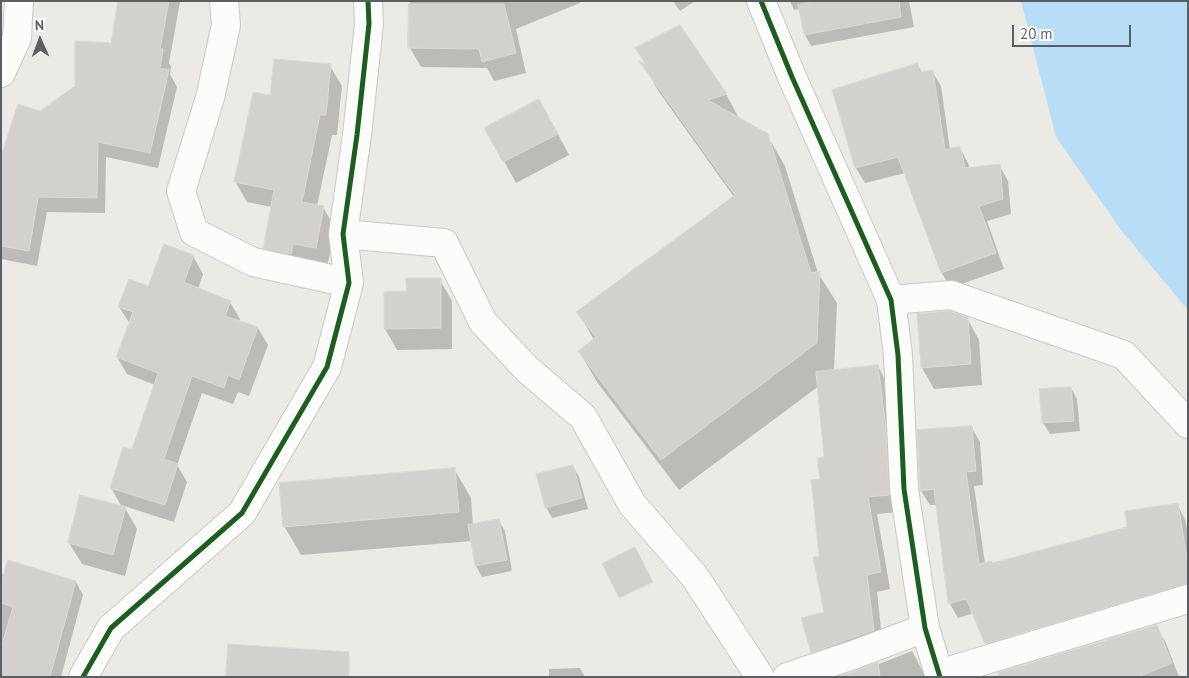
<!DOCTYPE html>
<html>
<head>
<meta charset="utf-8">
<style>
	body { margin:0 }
	#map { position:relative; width:1189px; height:678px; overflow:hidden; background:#ebeae5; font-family:"PT Sans",sans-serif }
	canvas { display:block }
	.frame { position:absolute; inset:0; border:2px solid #5b5f64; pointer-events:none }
	.north { position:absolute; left:15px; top:15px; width:50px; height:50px; -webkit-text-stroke:4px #fff; paint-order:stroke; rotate:358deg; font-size:14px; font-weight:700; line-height:20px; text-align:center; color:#5b5f64 }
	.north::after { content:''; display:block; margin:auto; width:18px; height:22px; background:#5b5f64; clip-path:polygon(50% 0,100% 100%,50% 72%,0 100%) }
	.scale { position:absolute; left:1012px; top:25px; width:119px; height:22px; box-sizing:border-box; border:2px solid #5b5f64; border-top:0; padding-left:6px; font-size:15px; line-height:18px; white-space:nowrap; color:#5b5f64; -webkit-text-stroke:4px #fff; paint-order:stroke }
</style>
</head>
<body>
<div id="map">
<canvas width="1189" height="678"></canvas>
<div class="frame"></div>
<div class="north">N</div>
<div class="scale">20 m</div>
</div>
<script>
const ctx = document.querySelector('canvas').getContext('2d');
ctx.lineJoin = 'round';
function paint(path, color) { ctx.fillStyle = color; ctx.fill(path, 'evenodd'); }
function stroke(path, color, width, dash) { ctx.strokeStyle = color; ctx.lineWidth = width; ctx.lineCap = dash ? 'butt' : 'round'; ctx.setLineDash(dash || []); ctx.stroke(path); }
const water = new Path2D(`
	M1021 1H1188V310L1121 230 1056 137Z`);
const shadow = new Path2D(`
	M119 1 180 2 169 63 171 66 170 74 177 87 158 168 106 157 105 213 47 212 37 266 1 259V175L40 112 76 87 112 44Z
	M410 1H579L580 3 516 29 526 73 494 81 487 68 421 67 410 48Z
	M673 1H695L680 11Z
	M790 1H909L914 27 811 46 805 35 800 9 794 10Z
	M637 49 726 94 740 120 767 135 785 166 818 273 837 303 834 371 878 366 887 384 898 512 877 514 890 589 877 592 883 648 822 669 812 652 825 612 821 557V480L826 458 819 386 679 490 597 382 579 351 594 340 578 312 734 197 659 92 643 64 647 66Z
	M918 65 922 73 932 71 941 86 950 150 960 148 968 163 970 169 999 165 1008 181 1011 214 987 221 1004 269 950 288 942 273 905 173 865 183 856 168Z
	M330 66 342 86 337 135H332L317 206 323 207 335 228 327 268 276 269 265 248 272 207 247 202 235 181 271 96Z
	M551 121 569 155 516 183 486 128Z
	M193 256 203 274 198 289 230 302 240 319 239 322 258 328 268 345 249 396 238 392 233 404 202 393 177 465 187 482 174 522 124 506 137 529 125 576 82 564 69 543 122 507 111 488 132 451 155 385 127 374 117 357 130 324 119 307Z
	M440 280 452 301V349L397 350 385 329 408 293Z
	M967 318 979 340 982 385 934 389 922 368Z
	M1071 388 1077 399 1080 431 1050 434 1043 423Z
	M972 428 980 442 983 485 974 486 985 564 992 565 1129 528 1177 504 1185 519 1188 533V600L995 658 986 643 974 613 958 618 950 604 937 505H930L921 491Z
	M573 466 579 477 588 509 552 518 546 507Z
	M454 469 471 498 473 525 499 521 505 531 512 571 482 577 476 566 472 541 301 555 284 526Z
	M1 574 76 582 83 595 61 677H1Z
	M1156 626 1166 643 1179 677H1000Z
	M912 651 926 677H841L879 664Z
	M580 668 585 677H549V669Z`);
const building = new Path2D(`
	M118 1H169L160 49H163L160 68 169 70 150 153 98 142 97 198 38 197 29 251 1 246V156L18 104 40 111 75 86V41L111 43Z
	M816 1H899L901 17 804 35 798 5Z
	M409 4H504L516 53 482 62 479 49 408 48Z
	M680 25 727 94 708 100 768 134 811 273 820 271 817 343 661 460 578 351 596 337 576 312 735 195 639 61 646 64 635 48Z
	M274 59 331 64 326 115H320L302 202 324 206 316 248 293 244 291 254 263 248 274 190 234 182 253 92 270 95Z
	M918 63 919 72 933 70 945 150 960 146 965 168 1000 164 1003 199 979 206 996 253 941 273 898 157 855 168 832 90Z
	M539 99 558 134 503 162 484 128Z
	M164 244 194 255 184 282 231 301 225 316 258 327 239 380 228 375 224 388 192 376 164 459 178 464 165 505 110 488 123 447 132 449 158 373 116 357 133 312 118 307 129 279 148 286Z
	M406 278H441V328L384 329V292L406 291Z
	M949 311 968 317 971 364 921 368 917 314Z
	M878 365 886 429 889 495 868 497 881 572 867 575 874 630 811 653 801 618 824 612 813 557 819 556 811 480 820 479 817 458 824 457 816 372Z
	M1071 387 1074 421 1042 423 1039 389Z
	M972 426 976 471 966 472 979 564 991 561 992 563 1127 527 1125 511 1178 503 1188 565V584L985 644 966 599 948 604 934 489 920 491V487L917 430Z
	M573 465 582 498 545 508 536 474Z
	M455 468 459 512 283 527 279 483Z
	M80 495 126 507 113 555 68 543Z
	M499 519 507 560 475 566 468 525Z
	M635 547 653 582 619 598 602 564Z
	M8 560 76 581 50 677H1V648L13 607 1 603V583Z
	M1157 625 1172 663 1138 677H999L997 673Z
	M228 644 349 652V677H226Z
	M878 662 880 677H837L858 670Z`);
const minor = new Path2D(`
	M224 1 226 25 210 98 181 191 194 232 253 262 349 283
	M761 1 792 77 891 300 898 355 904 489 925 628 940 677
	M1 73 17 38 19 1
	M343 234 444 243 483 322 527 369 583 417 632 504 695 577 760 677
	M891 300 951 295 1124 355 1188 424
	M939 674 1188 599
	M83 677 111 628 242 513 327 367 349 283 343 234 357 135 369 24 368 1
	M787 677 853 655 925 628`);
const cycleway = new Path2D(`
	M761 1 792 77 891 300 898 355 904 489 925 628 940 677
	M83 677 111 628 242 513 327 367 349 283 343 234 357 135 369 24 368 1`);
paint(water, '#b8ddf7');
paint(shadow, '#0003');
paint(building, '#d2d1ce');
stroke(building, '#dad9d4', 1);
stroke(minor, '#c8c8c7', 30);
stroke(minor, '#fcfcfb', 28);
stroke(cycleway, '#1b5e20', 5);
</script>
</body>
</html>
